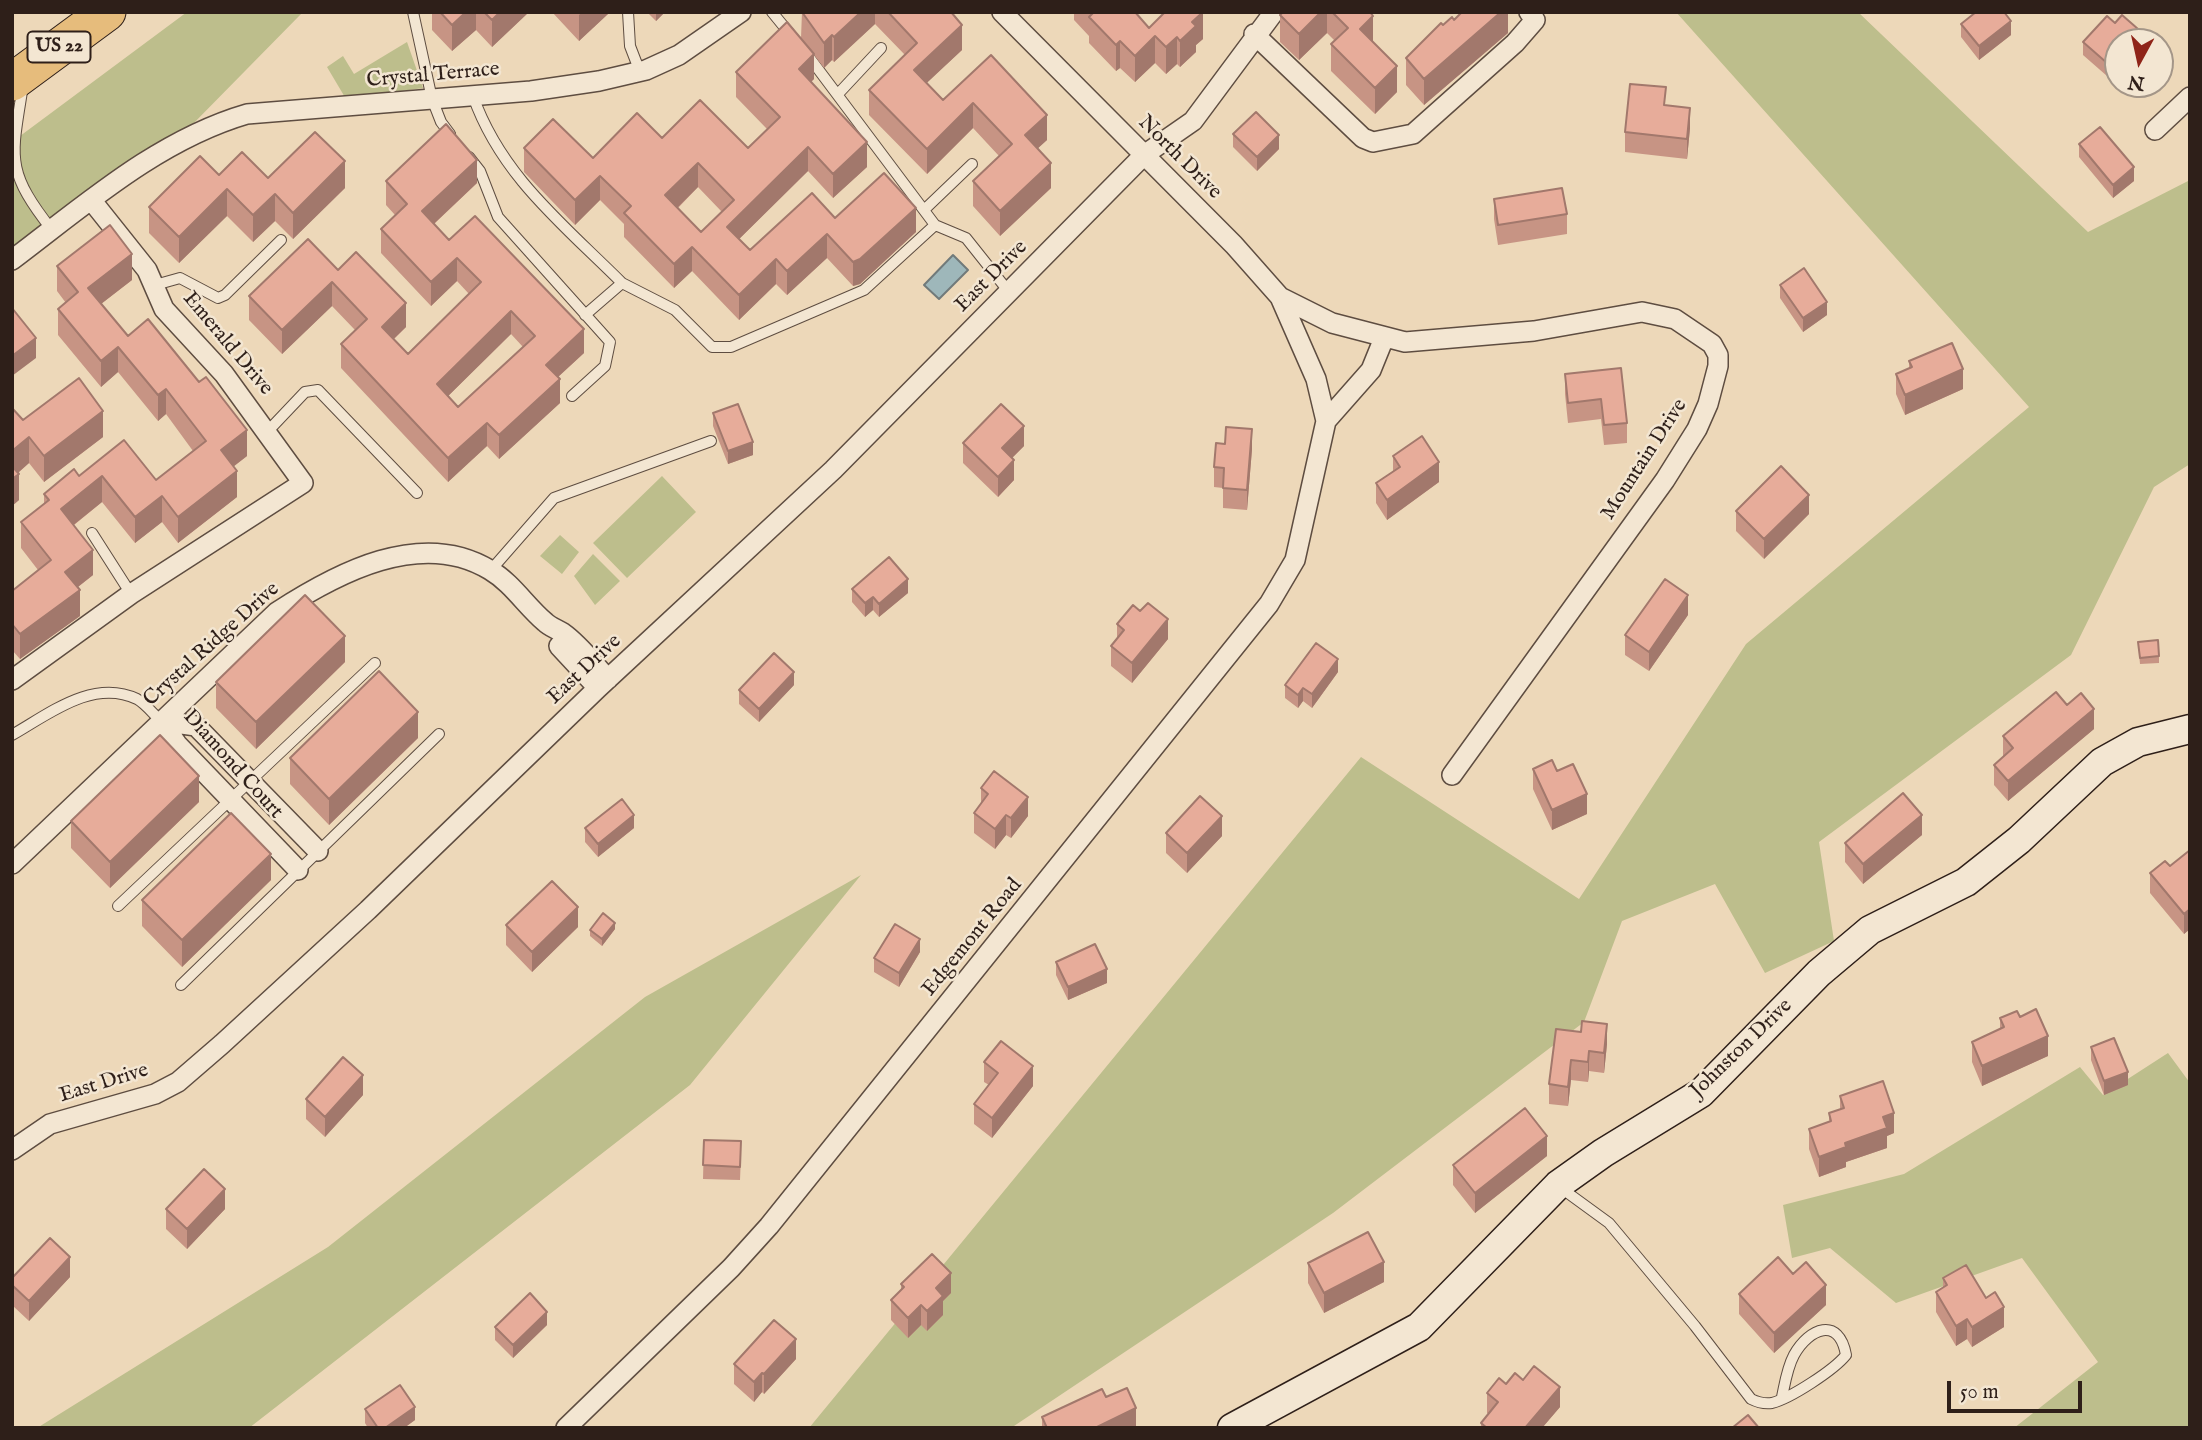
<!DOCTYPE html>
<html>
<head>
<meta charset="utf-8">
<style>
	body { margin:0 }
	#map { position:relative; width:2202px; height:1440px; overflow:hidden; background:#edd8b9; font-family:"IM FELL English",serif }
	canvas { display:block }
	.frame { position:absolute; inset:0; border:14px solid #2e1f19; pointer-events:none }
	.north { position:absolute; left:2104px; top:28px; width:70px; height:70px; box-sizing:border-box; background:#f3e6d2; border:2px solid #a49688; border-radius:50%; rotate:188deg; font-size:19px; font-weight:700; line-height:28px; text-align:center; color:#2e1f19 }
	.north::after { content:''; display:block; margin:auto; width:24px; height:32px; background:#8f2418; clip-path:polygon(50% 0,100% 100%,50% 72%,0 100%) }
	.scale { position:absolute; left:1947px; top:1381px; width:135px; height:32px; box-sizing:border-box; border:4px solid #2e1f19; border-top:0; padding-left:9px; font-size:21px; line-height:24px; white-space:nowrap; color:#2e1f19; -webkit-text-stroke:5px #f3e6d2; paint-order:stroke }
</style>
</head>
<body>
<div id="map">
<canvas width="2202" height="1440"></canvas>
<div class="frame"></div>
<div class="north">N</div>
<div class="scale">50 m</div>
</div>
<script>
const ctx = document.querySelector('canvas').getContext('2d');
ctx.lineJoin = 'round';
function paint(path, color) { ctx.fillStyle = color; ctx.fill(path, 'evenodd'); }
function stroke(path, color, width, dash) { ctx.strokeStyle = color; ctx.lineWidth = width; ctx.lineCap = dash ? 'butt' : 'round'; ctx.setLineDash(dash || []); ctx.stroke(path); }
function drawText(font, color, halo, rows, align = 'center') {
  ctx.font = font + ' "IM FELL English",serif'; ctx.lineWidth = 5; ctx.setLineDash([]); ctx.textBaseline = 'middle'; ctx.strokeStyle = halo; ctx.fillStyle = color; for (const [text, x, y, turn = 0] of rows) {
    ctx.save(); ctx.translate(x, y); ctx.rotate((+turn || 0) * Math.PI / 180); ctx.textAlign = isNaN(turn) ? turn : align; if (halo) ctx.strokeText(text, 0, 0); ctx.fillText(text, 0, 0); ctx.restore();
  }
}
const green = new Path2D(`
	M187 12H303L188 129 12 261V142Z
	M1676 12H1858L2088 232 2190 180V464L2154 487 2071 655 1819 842 1834 941 1765 973 1715 884 1622 921 1584 1022 1333 1213 1011 1428H809L1361 757 1579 899 1746 644 2029 407Z
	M407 42 423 88 346 99 327 67 343 56 354 74Z
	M662 476 696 512 627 578 593 543Z
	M560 535 579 552 562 574 540 556Z
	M593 554 620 581 595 605 574 576Z
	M861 875 690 1085 249 1428H37L328 1247 645 997Z
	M2168 1053 2190 1083V1428H2014L2098 1362 2022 1258 1896 1303 1830 1248 1792 1258 1783 1205 1904 1174 2080 1067 2103 1095Z`);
const water = new Path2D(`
	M953 255 968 270 939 299 924 285Z`);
const lane = new Path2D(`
	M413 12 432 99 441 122 450 134
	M628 12 630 46 640 72
	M772 12 790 34
	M806 53 935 225 966 238 1009 292
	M23 85C12 157 4 169 52 230
	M838 94 881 48
	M473 96C501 176 564 225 622 283
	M469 157 480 171 498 217 610 342 605 366 572 396
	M924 210 972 164
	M155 285 180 278 218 298 225 295 281 240
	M585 315 622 283 675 310 712 347H731L864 290 935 225
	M268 431 305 392 318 390 417 493
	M92 533 131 594
	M491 570 554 498 711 441
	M12 735C49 714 93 678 137 699 146 704 154 715 161 721
	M118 906 375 663
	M181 985 439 734
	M1561 1188 1609 1223 1695 1326 1751 1399C1757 1402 1765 1404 1772 1403 1791 1398 1834 1370 1846 1355 1839 1316 1809 1328 1794 1355 1787 1368 1785 1383 1782 1397`);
const street = new Path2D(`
	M1002 12 1234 245 1280 297 1332 323 1405 342 1534 331 1642 312 1675 319 1712 344 1718 355V366L1708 404 1697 429 1665 480 1452 775
	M1254 34 1363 138 1373 142 1413 134 1515 43 1535 20 1529 12
	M2155 130 2190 97
	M12 260C85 205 158 140 247 114L531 91 599 81 646 70 679 55 741 12
	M1280 297 1316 379 1326 421 1371 370 1384 338
	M559 646 598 688
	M12 680 131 594 303 483 224 374 164 309 147 270 92 201
	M161 721 196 726 318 851
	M161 721 177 744 298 870
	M12 864 277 612C337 573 421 528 490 570 512 583 526 606 545 622 550 627 557 629 563 633 580 645 594 664 608 679
	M12 1150 50 1124 155 1094 178 1082 222 1044 368 910 598 688 833 470 1144 155 1193 121 1274 12
	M566 1428 731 1268 769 1226 1269 604 1295 560 1326 421`);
const secondary = new Path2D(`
	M1232 1428 1419 1327 1558 1185 1603 1153 1701 1093 1819 973 1870 930 1966 882 2019 840 2102 762 2138 742 2190 729`);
const highway = new Path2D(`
	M12 82 107 12`);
const wall = new Path2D(`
	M432 12H529L492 47 476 30 452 51 432 30Z
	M552 12H608V14L579 41Z
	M647 12H665L656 21Z
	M802 12H951L962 50 926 83 943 100 991 55 1047 140 1038 148 1051 188 1000 236 973 206V181L999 156 973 128 927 174 869 115V90L905 55 875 24 834 62 832 60 824 68 801 38Z
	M1074 12H1135L1149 28 1164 14 1163 12H1203V39L1196 45V52L1180 67 1177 64 1166 74 1155 63 1135 82 1120 68 1116 71 1089 43V36L1074 20Z
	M1282 12H1370L1373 42 1397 92 1375 114 1331 71V44L1335 41 1327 33 1299 60 1280 42V15Z
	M1508 12V33L1424 105 1406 85V58L1443 25 1454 20Z
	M1961 24 2011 35 1979 60 1961 37Z
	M2083 42H2138H2118V64L2107 76 2083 55Z
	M736 72 814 79 811 82 867 167 833 198 808 171 739 239 750 250 835 218 916 232 860 284 853 286 827 258 787 295 776 284 739 320 692 271 674 288 624 237V224L600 200 575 225 524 172V148L593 158 662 138 748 148 767 129 736 97ZM698 187 722 212 701 232 678 208Z
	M1666 105 1690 128 1687 159 1625 152V132Z
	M1233 134 1279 149 1257 171 1233 147Z
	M2079 144 2134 181 2113 198 2079 157Z
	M219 175 268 178 345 188 293 239 275 221 253 242 227 216 179 263 149 233V207Z
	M386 181 477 183 434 224 449 240 584 353 558 377 560 403 499 459 487 446 448 482 341 368V344L355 330 332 306 282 354 249 320V296L338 270 406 327 394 339 408 354 469 294 457 281 431 306 381 253V229L395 215 386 205ZM511 334 523 347 458 407 448 396Z
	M1494 199 1567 214V234L1498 245 1494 219Z
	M57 266 132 280 101 304 128 336 247 456 233 467 237 497 178 543 162 522 135 543 102 502 74 525 93 575 78 587 80 616 20 659 12 650V591L38 570 21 548V522L44 504V494L79 476 124 440 156 480 193 451 166 414 158 421 118 372 101 387 58 335V309L66 303 57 291Z
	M1780 285 1827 315 1803 332 1780 298Z
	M1909 361 1963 389 1905 415 1896 394V374L1909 368Z
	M1621 368 1627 423V443L1604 445 1601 419 1568 423 1565 394V374Z
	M12 408 23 420 103 437 44 482 29 463 18 473 19 500 12 506Z
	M713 413 753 455 728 464 713 426Z
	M963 443 1024 446 1012 458 1014 480 998 497 963 463Z
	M1252 449 1247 510 1223 508V488L1214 487V467Z
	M1393 456 1439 482 1387 520 1376 503V483L1393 472Z
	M1736 511 1809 514 1764 559 1736 531Z
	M852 589 908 593 879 617 873 610 865 617 852 602Z
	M1688 615 1649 671 1625 655V635Z
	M1117 624 1168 639 1132 683 1111 666V646L1117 638Z
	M2138 642 2159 656V663L2140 664Z
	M345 662 256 749 216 708V682Z
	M1338 672 1312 708 1303 701 1298 708 1285 698V685Z
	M794 685 759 722 739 704V690Z
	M2067 705 2094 729 2008 801 1994 785V765L2003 757V736Z
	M418 738 329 825 290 784V758Z
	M1533 769 1557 771 1587 814 1552 830 1533 789Z
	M981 788 1028 816 1011 838 1006 835 995 849 974 833V813L981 803Z
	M199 802 110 888 71 848V821Z
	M585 828H634L598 857 585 842Z
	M1166 833 1222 836 1187 873 1166 853Z
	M1922 835 1863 884 1845 862V843Z
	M2190 850V929L2184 934 2150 893V873L2170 866Z
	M271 880 182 967 142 926V900Z
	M506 925 578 927 532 972 506 945Z
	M615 929 602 946 590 936V930Z
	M920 952 899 987 874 972V958Z
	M1056 962 1107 983 1068 1000 1056 975Z
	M2020 1017 2048 1056 1982 1086 1972 1062V1042L2000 1029V1018Z
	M1556 1029 1607 1044 1604 1073 1589 1071 1588 1082 1571 1080 1568 1106 1549 1104V1084Z
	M2091 1047 2128 1085 2104 1095 2091 1060Z
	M984 1062 1033 1086 992 1138 974 1124V1104L989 1085 984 1082Z
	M363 1095 325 1137 306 1119V1099Z
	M1840 1096 1894 1133 1887 1136V1148L1846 1162V1167L1819 1177 1809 1149V1129L1829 1122V1113L1840 1109Z
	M704 1140 741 1155 740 1180 703 1179Z
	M1547 1156 1475 1213 1453 1185V1165Z
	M166 1209H225L187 1249 166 1229Z
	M1308 1263 1384 1282 1324 1313 1308 1283Z
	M1793 1274 1826 1305 1774 1353 1739 1314V1294Z
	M70 1277 29 1321 12 1305V1278Z
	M1943 1278 1986 1298 2004 1327 1972 1347 1967 1339 1956 1346 1936 1312V1292L1943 1287Z
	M901 1284 951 1293 943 1301V1315L927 1331 921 1325 908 1338 891 1320V1300L901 1290Z
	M547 1325 513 1358 495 1340V1327Z
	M796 1359 764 1394 762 1392 754 1402 734 1384V1364Z
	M1506 1384 1560 1407 1542 1428H1481V1423L1489 1414 1487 1413V1393Z
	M1106 1397 1136 1428H1042V1417Z
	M365 1409 415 1420 404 1428H368L365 1423Z`);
const shadedWall = new Path2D(`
	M466 12H476V30L452 51V25Z
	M500 12H529L492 47V20Z
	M582 12H608V14L579 41V15Z
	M656 12H665L656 21Z
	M861 12H875V24L834 62V37Z
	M1203 12V39L1196 45V52L1180 67V41L1192 22Z
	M1321 12H1327V33L1299 60V34Z
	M1501 12H1508V33L1424 105V79Z
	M1373 16V42L1360 29Z
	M2011 21V35L1979 60V46Z
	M962 25V50L914 95V70Z
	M2138 29V42H2126Z
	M832 35V60L824 68V43Z
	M1155 36V63L1135 82V56Z
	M1177 37V64L1166 74V47Z
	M1120 41V68L1116 71V45Z
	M2118 51V64L2107 76V63Z
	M814 54V79L799 93V69Z
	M1397 66V92L1375 114V88Z
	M973 103V128L927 174V149Z
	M1690 108V128L1687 159V139Z
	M1047 115V140L1025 160V135Z
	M1279 135V149L1257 171V157Z
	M867 142V167L833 198V174Z
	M808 147V171L727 251V227Z
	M477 160V183L422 235V211Z
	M345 161V188L293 239V213Z
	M698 163V187L665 220V195Z
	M1051 163V188L1000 236V211Z
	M2134 167V181L2113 198V185Z
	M600 176V200L575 225V200Z
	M227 189V216L179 263V237Z
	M275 194V221L253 242V215Z
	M916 208V232L860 284 853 286V262Z
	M827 234V258L787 295V271Z
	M692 247V271L674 288V264Z
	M132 254V280L88 314V288Z
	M457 258V281L431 306V282Z
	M776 259V284L739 320V295Z
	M332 282V306L282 354V330Z
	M1827 302V315L1803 332V318Z
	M406 303V327L382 350V327Z
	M511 311V334L437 407V384Z
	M584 329V353L546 388V365Z
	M36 338V358L12 376V356Z
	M118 347V372L101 387V361Z
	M1963 369V389L1905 415V395Z
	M560 379V403L499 459V435Z
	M166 389V414L158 421V395Z
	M103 411V437L44 482V456Z
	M487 423V446L448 482V458Z
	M1024 426V446L1002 468V448Z
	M1252 429V449L1247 510V490Z
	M247 430V456L221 476V450Z
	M29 437V463L12 478V451Z
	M753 442V455L728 464V451Z
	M1014 460V480L998 497V477Z
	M1439 462V482L1387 520V500Z
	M237 471V497L178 543V517Z
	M19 474V500L12 506V479Z
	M102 476V502L61 535V509Z
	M1809 495V514L1764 559V539Z
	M162 496V522L135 543V517Z
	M93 550V575L65 597V572Z
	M908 579V593L879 617V604Z
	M80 590V616L20 659V634Z
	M1688 595V615L1649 671V652Z
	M873 597V610L865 617V603Z
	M1168 619V639L1132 683V663Z
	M345 636V662L256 749V722Z
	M1338 659V672L1312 708V694Z
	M794 672V685L759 722V709Z
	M1303 688V701L1298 708V695Z
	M2094 709V729L2008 801V781Z
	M418 712V738L329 825V799Z
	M199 776V802L110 888V862Z
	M1587 794V814L1552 830V810Z
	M1028 797V816L1011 838V818Z
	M634 815V828L598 857V844Z
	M1006 815V835L995 849V829Z
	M1922 815V835L1863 884V864Z
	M1222 816V836L1187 873V853Z
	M271 854V880L182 967V940Z
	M578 907V927L532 972V952Z
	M2190 909V929L2184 934V914Z
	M615 923V929L602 946V939Z
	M920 939V952L899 987V973Z
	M1107 969V983L1068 1000V987Z
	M1607 1024V1044L1604 1073V1053Z
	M2048 1036V1056L1982 1086V1066Z
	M1589 1051V1071L1588 1082V1062Z
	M1571 1060V1080L1568 1106V1087Z
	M1033 1066V1086L992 1138V1118Z
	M2128 1072V1085L2104 1095V1081Z
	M363 1075V1095L325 1137V1117Z
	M1894 1113V1133L1887 1136V1148L1846 1162V1167L1819 1177V1157L1845 1143 1883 1117Z
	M1547 1136V1156L1475 1213V1193Z
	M225 1189V1209L187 1249V1229Z
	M70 1257V1277L29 1321V1301Z
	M1384 1262V1282L1324 1313V1293Z
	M951 1273V1293L943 1301V1315L927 1331V1311L936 1288Z
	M1826 1285V1305L1774 1353V1333Z
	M921 1305V1325L908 1338V1318Z
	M2004 1307V1327L1972 1347V1327Z
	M547 1312V1325L513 1358V1345Z
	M1967 1319V1339L1956 1346V1326Z
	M796 1339V1359L764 1394V1374Z
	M762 1373V1392L754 1402V1382Z
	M1560 1387V1407L1542 1428H1525Z
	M415 1407V1420L404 1428H385Z
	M1136 1408V1428H1095Z`);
const building = new Path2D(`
	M440 12H466L452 25Z
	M484 12H500L492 20Z
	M802 12H861L834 37 832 35 824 43Z
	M888 12H951L962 25 914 70 943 100 991 55 1047 115 1025 135 1051 163 1000 211 973 181 1012 144 973 103 927 149 869 90 917 43Z
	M1092 12H1135L1149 28 1165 12H1203L1192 22 1196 26 1180 41 1177 37 1166 47 1155 36 1135 56 1120 41 1116 45 1089 17 1093 13Z
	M1283 12H1321L1299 34 1280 15Z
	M1332 12H1370L1373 16 1360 29 1397 66 1375 88 1331 44 1348 28Z
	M1462 12H1501L1424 79 1406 58 1441 23 1443 25 1452 17 1454 20Z
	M1976 12H2004L2011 21 1979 46 1961 24Z
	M2122 15 2138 29 2126 42H2118V51L2107 63 2083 42 2107 16 2115 23Z
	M787 22 814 54 799 69 867 142 833 174 808 147 727 227 750 250 812 193 835 218 884 173 916 208 860 259 853 262 827 234 787 271 776 259 739 295 692 247 674 264 624 213 631 206 600 176 575 200 524 148 553 119 593 158 637 113 662 138 700 100 748 148 780 117 736 72ZM698 163 734 200 701 232 665 195Z
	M1630 84 1666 87 1664 105 1690 108 1687 139 1625 132Z
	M1256 112 1279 135 1257 157 1233 134Z
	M446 124 477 160 422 211 449 240 475 216 584 329 546 365 560 379 499 435 487 423 448 458 341 344 367 319 332 282 282 330 249 296 308 239 338 270 356 252 406 303 382 327 408 354 481 282 457 258 431 282 381 229 407 204 386 181ZM511 311 535 336 458 407 437 384Z
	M2100 127 2134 167 2113 185 2079 144Z
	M315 132 345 161 293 213 275 194 253 215 227 189 179 237 149 207 200 156 219 175 242 152 268 178Z
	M1562 188 1567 214 1498 225 1494 199Z
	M110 225 132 254 88 288 128 336 148 319 199 382 206 377 247 430 221 450 237 471 178 517 162 496 135 517 102 476 61 509 93 550 65 572 80 590 20 634 12 624V591L51 560 21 522 49 500 44 494 74 469 79 476 124 440 156 480 206 441 166 389 158 395 118 347 101 361 58 309 78 292 57 266Z
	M1804 268 1827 302 1803 318 1780 285Z
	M12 308 36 338 12 356Z
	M1952 343 1963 369 1905 395 1896 374 1912 367 1909 361Z
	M1621 368 1627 423 1604 425 1601 399 1568 403 1565 374Z
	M79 378 103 411 44 456 29 437 12 451V408L23 420Z
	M738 404 753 442 728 451 713 413Z
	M1001 404 1024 426 1002 448 1014 460 998 477 963 443Z
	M1226 427 1252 429 1247 490 1223 488 1224 468 1214 467 1216 443 1225 444Z
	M1422 436 1439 462 1387 500 1376 483 1400 467 1393 456Z
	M12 466 19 474 12 479Z
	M1781 466 1809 495 1764 539 1736 511Z
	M889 557 908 579 879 604 873 597 865 603 852 589Z
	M1665 579 1688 595 1649 652 1625 635Z
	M305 595 345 636 256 722 216 682Z
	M1148 603 1168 619 1132 663 1111 646 1124 630 1117 624 1133 605 1140 611Z
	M2158 640 2159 656 2140 658 2138 642Z
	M1316 643 1338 659 1312 694 1303 688 1298 695 1285 685Z
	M774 653 794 672 759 709 739 690Z
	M379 671 418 712 329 799 290 758Z
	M2056 692 2067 705 2081 693 2094 709 2008 781 1994 765 2013 748 2003 736Z
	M160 735 199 776 110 862 71 821Z
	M1552 760 1557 771 1573 764 1587 794 1552 810 1533 769Z
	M994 771 1028 797 1011 818 1006 815 995 829 974 813 988 794 981 788Z
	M1903 793 1922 815 1863 864 1845 843Z
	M1200 796 1222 816 1187 853 1166 833Z
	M622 799 634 815 598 844 585 828Z
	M231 813 271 854 182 940 142 900Z
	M2190 850V909L2184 914 2150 873 2165 861 2170 866Z
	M552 881 578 907 532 952 506 925Z
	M603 913 615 923 602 939 590 930Z
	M895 924 920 939 899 973 874 958Z
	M1095 944 1107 969 1068 987 1056 962Z
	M2036 1009 2048 1036 1982 1066 1972 1042 2004 1027 2000 1018 2017 1011 2020 1017Z
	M1582 1021 1607 1024 1604 1053 1589 1051 1588 1062 1571 1060 1568 1087 1549 1084 1556 1029 1581 1032Z
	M2114 1038 2128 1072 2104 1081 2091 1047Z
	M1001 1041 1033 1066 992 1118 974 1104 998 1073 984 1062Z
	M343 1057 363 1075 325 1117 306 1099Z
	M1883 1081 1894 1113 1883 1117 1887 1128 1845 1143 1846 1147 1819 1157 1809 1129 1831 1121 1829 1113 1844 1108 1840 1096Z
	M1525 1108 1547 1136 1475 1193 1453 1165Z
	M704 1140 741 1141 740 1167 703 1165Z
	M204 1169 225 1189 187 1229 166 1209Z
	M1368 1232 1384 1262 1324 1293 1308 1263Z
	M50 1238 70 1257 29 1301 12 1285V1278Z
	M932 1254 951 1273 936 1288 943 1296 927 1311 921 1305 908 1318 891 1300 904 1287 901 1284Z
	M1778 1257 1793 1274 1806 1262 1826 1285 1774 1333 1739 1294Z
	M1966 1265 1986 1298 1995 1292 2004 1307 1972 1327 1967 1319 1956 1326 1936 1292 1947 1285 1943 1278Z
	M530 1293 547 1312 513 1345 495 1327Z
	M774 1320 796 1339 764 1374 762 1373 754 1382 734 1364Z
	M1534 1366 1560 1387 1525 1428H1487L1481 1423 1498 1402 1487 1393 1499 1378 1506 1384 1515 1373 1523 1380Z
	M400 1385 415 1407 385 1428H378L365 1409Z
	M1127 1388 1136 1408 1095 1428H1047L1042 1417 1102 1389 1106 1397Z
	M1748 1415 1759 1428H1732Z`);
const shields = [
	[59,47,63]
];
const shieldNames = [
	["US 22",59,47]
];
const streetNames = [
	["Crystal Terrace",433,76,-5],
	["North Drive",1179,158,45],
	["East Drive",992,277,-45],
	["Emerald Drive",227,344,50],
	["Mountain Drive",1645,460,-57],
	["Crystal Ridge Drive",212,645,-42],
	["East Drive",585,670,-43],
	["Diamond Court",232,765,48],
	["Edgemont Road",973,938,-51],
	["Johnston Drive",1742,1049,-44],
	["East Drive",104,1084,-17]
];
paint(green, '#bdbe8c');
paint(water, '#9eb7ba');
stroke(water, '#717a7a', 2);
stroke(lane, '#5e4d41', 12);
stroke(street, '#5e4d41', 22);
stroke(secondary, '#2e1f19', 31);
stroke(highway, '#2e1f19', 39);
stroke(lane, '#f3e6d2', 10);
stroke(street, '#f3e6d2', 19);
stroke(secondary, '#f3e6d2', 28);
stroke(highway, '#e6bc7c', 37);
paint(wall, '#c79484');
paint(shadedWall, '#a2786c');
paint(building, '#e7ac9a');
stroke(building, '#a2786c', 2);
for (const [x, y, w] of shields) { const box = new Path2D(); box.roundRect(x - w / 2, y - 15.5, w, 31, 5); ctx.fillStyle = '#f3e6d2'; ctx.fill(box); stroke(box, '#2e1f19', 2); }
drawText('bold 19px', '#2e1f19', null, shieldNames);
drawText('21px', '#2e1f19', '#f3e6d2', streetNames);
</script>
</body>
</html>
